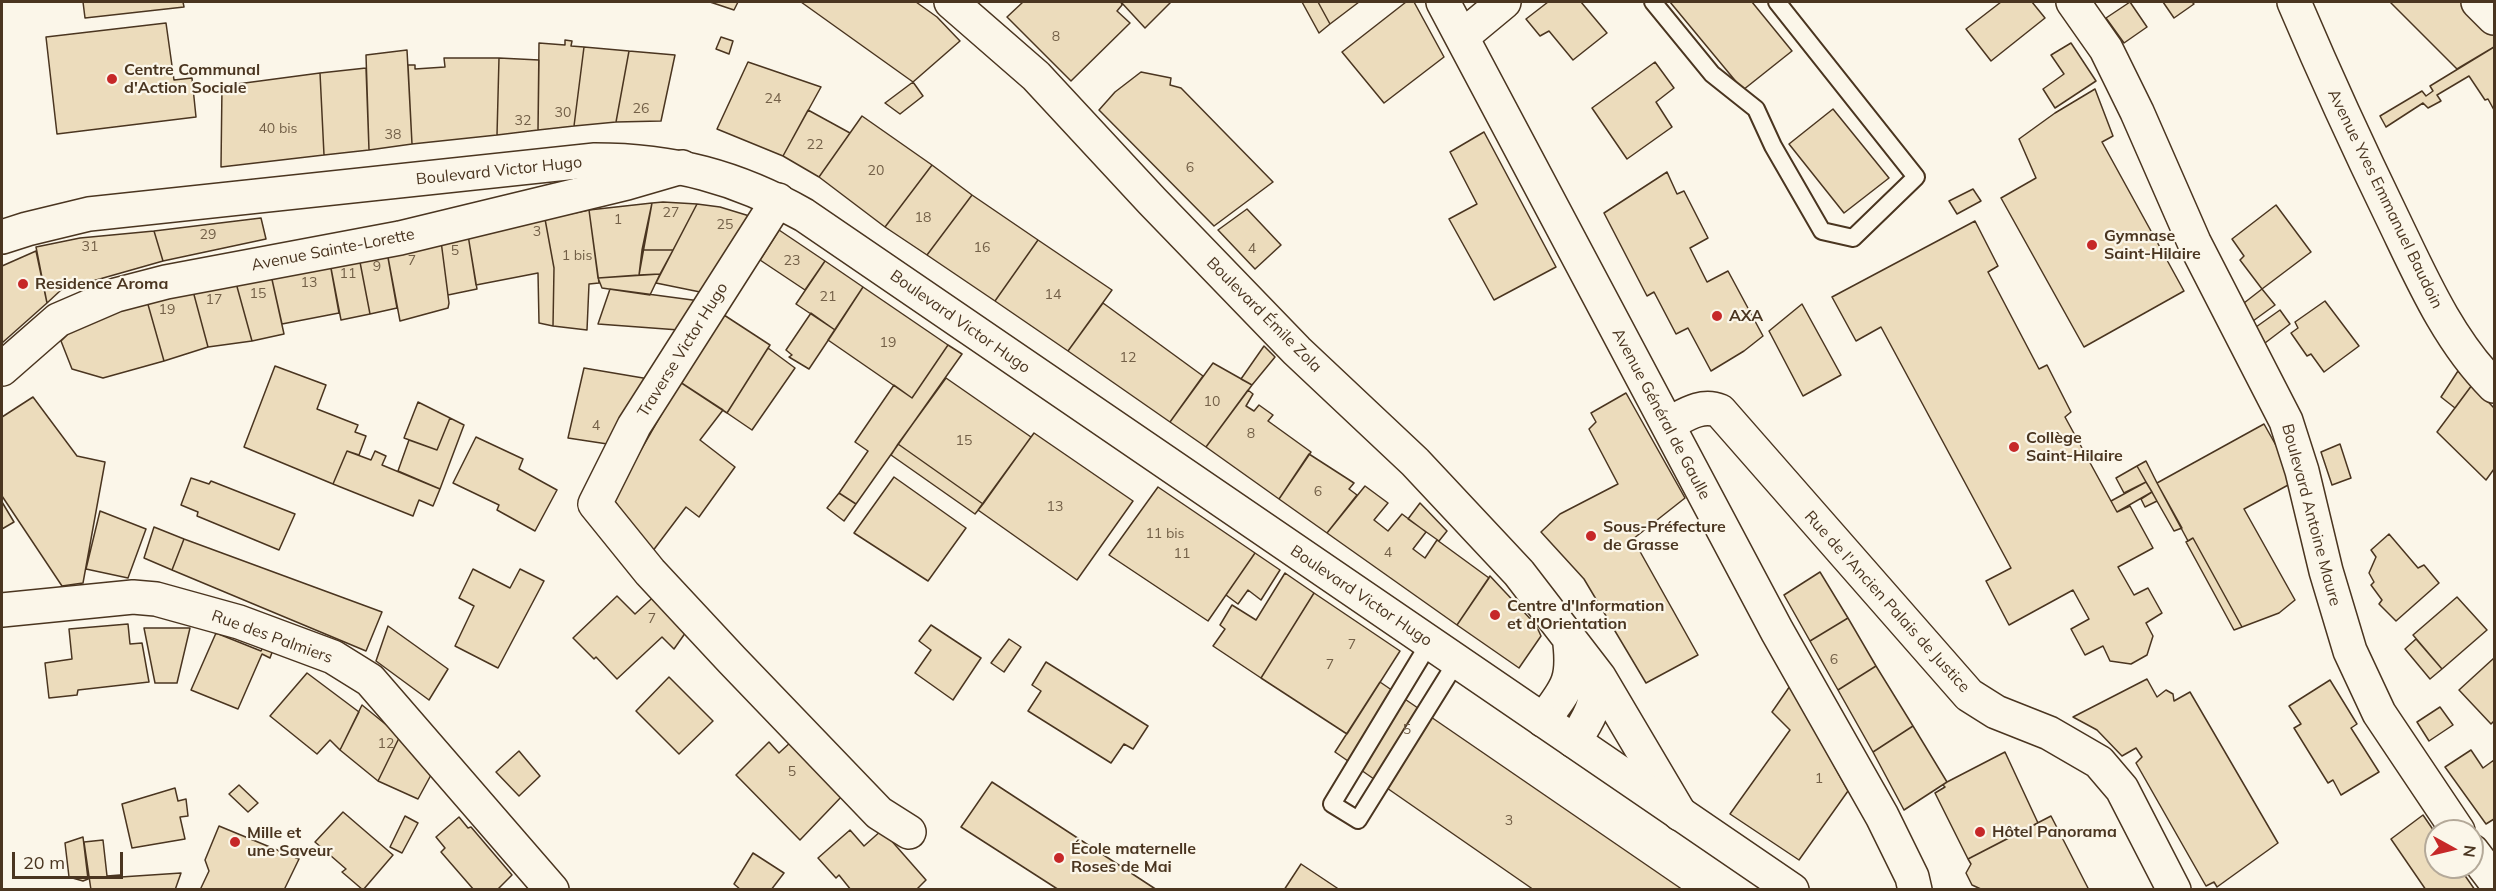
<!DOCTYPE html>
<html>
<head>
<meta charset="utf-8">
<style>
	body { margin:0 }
	#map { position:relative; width:2496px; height:891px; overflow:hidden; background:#fbf6e9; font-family:Mulish,sans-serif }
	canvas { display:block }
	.frame { position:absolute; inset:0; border:3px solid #4a3520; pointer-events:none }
	.north { position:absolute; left:2424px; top:819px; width:60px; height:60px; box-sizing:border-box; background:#fbf6e9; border:2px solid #b4a999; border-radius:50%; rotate:98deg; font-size:16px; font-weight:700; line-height:24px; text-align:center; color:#4a3520 }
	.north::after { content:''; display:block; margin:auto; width:21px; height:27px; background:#c62828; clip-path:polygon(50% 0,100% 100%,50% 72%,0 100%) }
	.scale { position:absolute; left:12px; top:852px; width:111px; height:27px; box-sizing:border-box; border:3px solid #4a3520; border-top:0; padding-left:8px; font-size:18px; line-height:21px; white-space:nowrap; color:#4a3520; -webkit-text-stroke:4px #fbf6e9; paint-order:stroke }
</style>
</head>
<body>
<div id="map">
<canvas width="2496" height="891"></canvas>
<div class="frame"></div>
<div class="north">N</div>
<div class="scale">20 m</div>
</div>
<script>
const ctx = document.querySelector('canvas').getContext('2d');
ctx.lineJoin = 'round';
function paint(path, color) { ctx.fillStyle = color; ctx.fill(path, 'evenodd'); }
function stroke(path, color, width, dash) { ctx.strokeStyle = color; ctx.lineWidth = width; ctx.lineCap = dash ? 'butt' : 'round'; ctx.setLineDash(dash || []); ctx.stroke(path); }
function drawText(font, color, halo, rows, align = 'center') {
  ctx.font = font + ' Mulish,sans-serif'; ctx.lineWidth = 4.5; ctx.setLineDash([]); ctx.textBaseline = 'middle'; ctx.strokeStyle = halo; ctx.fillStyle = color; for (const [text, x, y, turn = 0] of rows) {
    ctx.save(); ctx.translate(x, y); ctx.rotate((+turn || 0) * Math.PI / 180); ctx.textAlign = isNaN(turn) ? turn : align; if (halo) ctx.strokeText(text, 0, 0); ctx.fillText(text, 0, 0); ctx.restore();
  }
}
const building = new Path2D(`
	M83 2H183L184 7 85 18Z
	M710 2H738L734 10Z
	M801 2H916L937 17 960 41 913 82Z
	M1023 2H1121L1122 5 1117 11 1130 23 1071 81 1007 17Z
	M1121 2H1171L1145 28Z
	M1302 2H1318L1330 24 1319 33Z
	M1318 2H1359L1330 24Z
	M1406 2H1414L1444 57 1384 103 1342 52Z
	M1548 2H1581L1607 33 1573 60 1549 31 1540 36 1526 19Z
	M1670 2H1752L1792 51 1743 90Z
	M2001 2H2032L2045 18 1991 61 1966 29Z
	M2130 2 2147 27 2124 43 2106 18Z
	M2163 2H2192L2194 4 2174 18Z
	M2390 2H2464L2494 32V47L2457 69Z
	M166 23 174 80 192 78 196 117 57 134 46 37Z
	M721 37 733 41 729 54 716 49Z
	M565 40 572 41 571 46 584 47 574 126 538 130 539 43 565 45Z
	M2071 43 2096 81 2055 108 2043 89 2064 74 2051 55Z
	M584 47 629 51 616 122 574 126Z
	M2494 47V110L2488 99 2485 100 2469 76 2437 95 2441 101 2428 108 2423 103 2386 127 2380 116 2422 91 2426 96 2433 91 2430 86Z
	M407 50 412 144 369 150 366 55Z
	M629 51 675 55 661 121 616 122Z
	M444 58H499L497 135 412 144 408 65H415V69L445 67Z
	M499 58 539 60 538 130 497 135Z
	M748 62 821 87 783 156 717 129Z
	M1655 62 1674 88 1656 102 1672 127 1627 159 1592 108Z
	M366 68 369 150 324 155 320 73Z
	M1141 72 1171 78 1170 85 1181 88 1273 182 1214 226 1099 110 1115 92Z
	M320 73 324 155 221 167 222 86Z
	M913 82 923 96 900 114 885 103Z
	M2095 89 2113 136 2102 142 2184 291 2084 347 2001 198 2036 178 2019 139 2055 113Z
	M1833 109 1889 178 1844 213 1789 144Z
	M808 110 850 133 819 177 783 156Z
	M862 116 932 165 885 227 819 177Z
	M1484 132 1556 267 1494 300 1449 219 1477 204 1450 152Z
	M932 165 972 195 927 255 885 227Z
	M1667 172 1677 194 1684 191 1708 238 1690 248 1707 282 1728 271 1763 336 1744 351 1711 371 1688 328 1676 334 1654 292 1647 296 1604 213Z
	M1973 189 1981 201 1957 214 1949 201Z
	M972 195 1038 240 995 301 927 255Z
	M663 202 697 204 673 250H642L652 203Z
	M652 203 639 275 598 278 589 210Z
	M697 204 720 207 756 218 705 293 656 283Z
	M2276 205 2311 252 2262 289 2240 260 2244 256 2232 239Z
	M1247 209 1281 245 1255 269 1218 230Z
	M589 210 599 283 589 284 587 330 553 326 554 268 545 219Z
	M261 218 266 239 163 261 154 231Z
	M545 219 554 268 553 326 539 323 538 273 476 285 468 235Z
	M1975 221 1998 266 1988 272 2039 369 2047 365 2071 412 2065 417 2117 512 2130 506 2153 548 2118 567 2134 595 2148 588 2162 613 2146 623 2153 636 2147 655 2131 664 2110 661 2103 646 2085 655 2071 629 2089 619 2073 590 2009 625 1986 581 2011 568 1881 327 1856 341 1832 297Z
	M779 230 825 261 805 290 760 260Z
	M154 231 163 261 61 290 47 303 36 247 80 238Z
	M468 235 477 289 448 295 441 241Z
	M1038 240 1112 290 1068 351 995 301Z
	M441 241 449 303 448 308 400 321 387 252Z
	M642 250H673L660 274 639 275Z
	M36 251 47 303 2 343V266Z
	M387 252 397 308 370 314 359 257Z
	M359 257 370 314 341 320 330 263Z
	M825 261 863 287 835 330 796 304Z
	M330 263 339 313 282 324 271 275Z
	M660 274 650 295 602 288 598 278Z
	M271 275 284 334 252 341 236 283Z
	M236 283 252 341 208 347 193 291Z
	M863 287 948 345 912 398 828 340Z
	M610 289 700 301 679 330 598 324Z
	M2262 289 2275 305 2253 321 2244 303Z
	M193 291 208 347 164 361 147 301Z
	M147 301 164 361 103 378 72 369 61 341 83 319Z
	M2325 301 2359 346 2324 372 2311 354 2307 356 2291 333 2298 328 2295 322Z
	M1103 303 1203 376 1170 422 1068 351Z
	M1802 304 1841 375 1803 396 1769 331Z
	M2280 310 2290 324 2265 343 2256 327Z
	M811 313 835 330 809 369 789 357 792 355 786 350Z
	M724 315 770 345 727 413 680 382Z
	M948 345 962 354 856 504 839 493 868 451 855 442 894 385 912 398Z
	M1264 346 1275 357 1252 385 1241 379Z
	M768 348 795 368 752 430 727 413Z
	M1213 363 1252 385 1206 447 1170 422Z
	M275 366 326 385 317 409 358 425 355 432 366 436 359 455 347 451 333 484 244 447Z
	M584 368 649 379 614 445 568 438Z
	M2458 371 2472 385 2455 408 2441 397Z
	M946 378 1031 437 983 504 898 444Z
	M680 382 723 410 700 440 735 467 699 517 686 507 652 552 613 499Z
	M2472 385 2494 408V469L2486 480 2437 432Z
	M1248 390 1253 394 1246 406 1254 411 1259 405 1273 415 1268 421 1311 452 1279 499 1206 447Z
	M1626 393 1685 498 1633 539 1698 655 1646 683 1584 579 1541 532 1560 514 1618 484 1589 429 1596 422 1591 413Z
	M33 397 77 456 105 462 83 583 62 586 2 496V417Z
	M418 402 450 418 437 450 404 438Z
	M450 418 464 425 440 489 398 471 409 440 437 450Z
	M2264 424 2278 449 2290 484 2244 509 2295 600 2279 613 2242 627 2193 538 2188 541 2157 483Z
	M1034 433 1133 501 1077 580 978 510Z
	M476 437 523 459 519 469 557 490 535 531 497 510 499 505 453 483Z
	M898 444 983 504 975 514 891 455Z
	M2340 444 2351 478 2332 485 2321 452Z
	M347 451 371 460 375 451 386 456 382 465 440 489 433 506 419 500 413 516 333 484Z
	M1309 454 1354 483 1349 489 1357 495 1327 533 1279 499Z
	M2146 461 2157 483 2182 528 2174 531 2137 466Z
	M2137 466 2146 482 2124 493 2116 478Z
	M894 477 966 528 928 581 854 533Z
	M191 478 209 484 211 481 295 514 279 550 197 516 198 512 181 505Z
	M2146 482 2152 492 2117 512 2111 501Z
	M1365 486 1388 503 1374 520 1388 531 1402 514 1426 532 1413 549 1425 558 1437 540 1489 578 1457 625 1327 533Z
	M1158 487 1255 553 1208 621 1109 555Z
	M2152 492 2157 501 2145 507 2141 499Z
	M839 493 856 504 844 521 827 508Z
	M2 502 14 522 2 529Z
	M1420 503 1447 531 1439 541 1408 519Z
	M100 511 146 529 128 578 86 569Z
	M154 527 184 539 172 570 144 558Z
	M2389 534 2418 568 2424 565 2439 583 2396 621 2379 604 2382 600 2371 585 2374 582 2369 573 2376 557 2371 550Z
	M2193 538 2242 627 2234 630 2186 542Z
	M184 539 382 612 366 651 172 570Z
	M1255 553 1280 570 1261 600 1248 590 1238 604 1226 595Z
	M473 569 510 588 520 569 544 581 498 668 455 646 474 606 459 598Z
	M1820 572 1848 618 1810 641 1784 595Z
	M1285 573 1314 593 1261 678 1213 646 1225 629 1220 625 1232 605 1256 620Z
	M1490 576 1536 625 1541 636 1519 668 1457 625Z
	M662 589 693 622 674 649 662 637 617 679 596 657 594 659 573 638 617 596 635 614Z
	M1314 593 1400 651 1347 734 1261 678Z
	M2457 597 2487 630 2442 669 2413 635Z
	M1848 618 1876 666 1838 690 1810 641Z
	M128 624 130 644 142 643 149 682 78 690 77 695 49 698 45 663 72 659 69 629Z
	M931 625 981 658 953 700 915 673 931 650 919 641Z
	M388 626 448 669 429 700 376 661Z
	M144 628H190L177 683H155Z
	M216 633 261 651 265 643 274 647 270 658 262 654 238 709 191 690Z
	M1009 639 1021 647 1004 672 991 663Z
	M2416 639 2442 669 2430 679 2405 649Z
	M2494 658V721L2491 724 2459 690Z
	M1046 662 1148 726 1133 749 1124 744 1111 763 1028 711 1041 691 1032 685Z
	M1876 666 1913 726 1873 752 1838 690Z
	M307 673 359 712 340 750 330 740 317 754 270 716Z
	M669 677 713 721 679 754 636 711Z
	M2147 679 2157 697 2166 690 2173 694 2174 701 2190 692 2278 843 2217 887 2214 882 2206 886 2136 763 2142 757 2136 748 2122 756 2097 730 2073 717Z
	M2330 680 2357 724 2351 728 2379 772 2341 795 2333 780 2328 783 2294 728 2301 724 2289 706Z
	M1380 682 1683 890H1534L1335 752Z
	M1790 686 1848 791 1799 860 1730 814 1790 730 1772 712Z
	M362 705 400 736 378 781 340 750Z
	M2440 707 2453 725 2429 741 2417 722Z
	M1913 726 1947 782 1904 810 1873 752Z
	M400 736 431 775 418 799 378 781Z
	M792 741 844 794 800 840 736 775 769 742 779 753Z
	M2471 750 2483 768 2494 760V819L2486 824 2445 767Z
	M519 751 540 776 519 796 496 772Z
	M2005 752 2038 823 1968 859 1935 793 1945 787 1943 785 1947 782Z
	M992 782 1157 890H1059L961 827Z
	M239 785 258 803 248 812 229 794Z
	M175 788 178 801 186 799 188 816 180 817 185 839 132 848 122 804Z
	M343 812 393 855 363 890 342 872 346 869 315 842Z
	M2423 815 2436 834V867H2459L2475 890H2426L2391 839Z
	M405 816 418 823 402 853 390 847Z
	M2051 816 2089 890H1983L1972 885 1966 873 1971 864 1968 859Z
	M459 817 468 828 471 827 512 875 497 890H474L441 852 445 848 436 837Z
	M219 826 299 859 284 890H200L209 871 205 860Z
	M850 830 864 846 882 830 926 880 916 890H851L839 875 836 878 818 858Z
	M83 837 88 879 83 881 69 877 65 843Z
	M103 840 107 876 120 875 121 877 181 873 175 890H91L84 842Z
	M753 853 784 873 771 890H741L734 884Z
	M1301 864 1340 890H1284Z`);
const lane = new Path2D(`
	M1653 2 1712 74 1756 109 1773 146 1822 231 1853 238 1916 177 1777 2
	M1430 642 1332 804 1358 820 1457 661`);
const street = new Path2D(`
	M2478 2 2494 18
	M1463 36 1504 2
	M778 200 634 426 595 504 650 572 732 660 879 813 909 832
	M2 369 58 320 116 295 166 282 400 238 627 183 682 167
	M1668 424C1684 416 1701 403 1720 411L1969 695 1996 712 2049 733 2099 762 2122 789 2174 890
	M2 610 133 597 156 599 239 622 333 657 370 680 552 890`);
const secondary = new Path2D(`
	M951 2 1036 76 1152 201 1297 351 1415 462 1519 573 1599 677 1680 814
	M1443 2 1777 631 1882 816 1912 877 1915 890
	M2073 2 2106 49 2137 112 2194 242 2286 421 2302 471 2326 571 2350 651 2379 713 2458 831
	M2294 2C2325 75 2358 147 2393 219 2421 277 2448 340 2494 386
	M1543 720C1569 687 1575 678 1569 636
	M1574 741C1590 718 1596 705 1599 677
	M2472 851 2494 880`);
const primary = new Path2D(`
	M2 237 27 229 89 214 595 160C673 160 737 177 804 215L1792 890`);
const markers = [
	[112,79,6,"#c62828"],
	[2092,245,6,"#c62828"],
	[23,284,6,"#c62828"],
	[1717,316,6,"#c62828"],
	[2014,447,6,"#c62828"],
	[1591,536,6,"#c62828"],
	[1495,615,6,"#c62828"],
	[1980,832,6,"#c62828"],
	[235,842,6,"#c62828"],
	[1059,858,6,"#c62828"]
];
const numberNames = [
	["8",1056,37],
	["24",773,99],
	["26",641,109],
	["30",563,113],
	["32",523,121],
	["40 bis",278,129],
	["38",393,135],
	["22",815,145],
	["6",1190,168],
	["20",876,171],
	["27",671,213],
	["18",923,218],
	["1",618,220],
	["25",725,225],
	["3",537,232],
	["29",208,235],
	["31",90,247],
	["16",982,248],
	["4",1252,249],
	["5",455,251],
	["1 bis",577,256],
	["7",412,261],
	["23",792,261],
	["9",377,267],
	["11",348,274],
	["13",309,283],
	["15",258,294],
	["14",1053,295],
	["21",828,297],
	["17",214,300],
	["19",167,310],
	["19",888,343],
	["12",1128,358],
	["10",1212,402],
	["4",596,426],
	["8",1251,434],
	["15",964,441],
	["6",1318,492],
	["13",1055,507],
	["11 bis",1165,534],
	["4",1388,553],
	["11",1182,554],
	["7",652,619],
	["7",1352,645],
	["6",1834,660],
	["7",1330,665],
	["5",1407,730],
	["12",386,744],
	["5",792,772],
	["1",1819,779],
	["3",1509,821]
];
const poiNames = [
	["Centre Communal",124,70],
	["d'Action Sociale",124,88],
	["Gymnase",2104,236],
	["Saint-Hilaire",2104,254],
	["Residence Aroma",35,284],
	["AXA",1729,316],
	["Collège",2026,438],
	["Saint-Hilaire",2026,456],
	["Sous-Préfecture",1603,527],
	["de Grasse",1603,545],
	["Centre d'Information",1507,606],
	["et d'Orientation",1507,624],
	["Hôtel Panorama",1992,832],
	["Mille et",247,833],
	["une Saveur",247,851],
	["École maternelle",1071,849],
	["Roses de Mai",1071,867]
];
const streetNames = [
	["Boulevard Victor Hugo",499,171,-6],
	["Avenue Yves Emmanuel Baudoin",2385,199,64],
	["Avenue Sainte-Lorette",333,250,-11],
	["Boulevard Émile Zola",1264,315,45],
	["Boulevard Victor Hugo",960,322,35],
	["Traverse Victor Hugo",683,350,-58],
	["Avenue Général de Gaulle",1661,414,62],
	["Boulevard Antoine Maure",2311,515,75],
	["Boulevard Victor Hugo",1361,596,34],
	["Rue de l'Ancien Palais de Justice",1887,602,48],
	["Rue des Palmiers",272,637,20]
];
paint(building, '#ecdcbc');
stroke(building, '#4a3520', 1.5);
stroke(lane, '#4a3520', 20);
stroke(street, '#4a3520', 36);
stroke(secondary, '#4a3520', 36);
stroke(primary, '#4a3520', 36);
stroke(lane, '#fbf6e9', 16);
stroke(street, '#fbf6e9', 33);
stroke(secondary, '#fbf6e9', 33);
stroke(primary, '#fbf6e9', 33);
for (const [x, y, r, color] of markers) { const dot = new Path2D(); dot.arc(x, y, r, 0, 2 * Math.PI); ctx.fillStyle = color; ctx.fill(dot); stroke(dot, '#fbf6e9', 2); }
drawText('14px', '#725f47', null, numberNames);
drawText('bold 16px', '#4a3520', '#fbf6e9', poiNames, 'left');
drawText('16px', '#4a3520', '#fbf6e9', streetNames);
</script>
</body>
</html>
